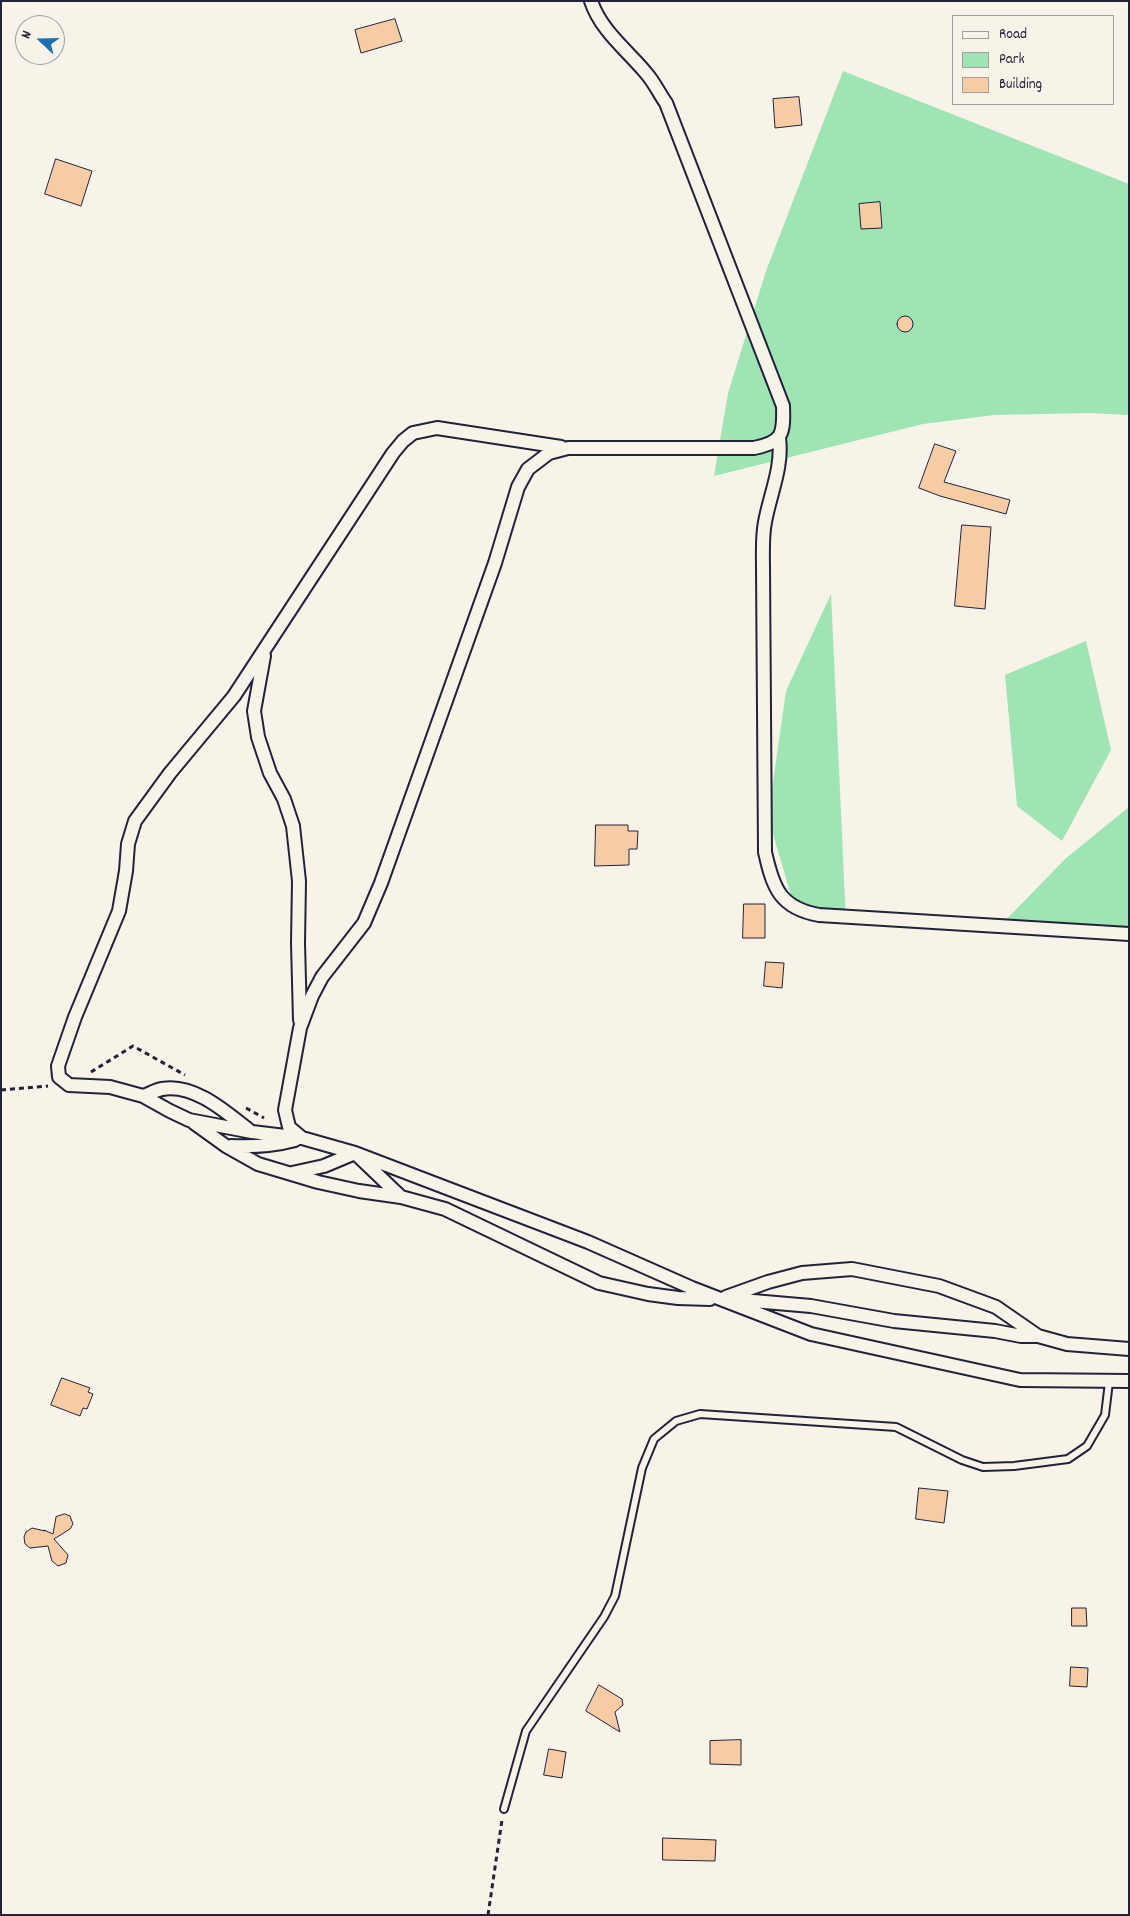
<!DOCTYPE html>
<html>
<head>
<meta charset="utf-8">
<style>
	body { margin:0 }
	#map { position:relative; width:1130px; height:1916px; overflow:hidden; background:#f7f3e8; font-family:Dekko,sans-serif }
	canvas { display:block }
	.frame { position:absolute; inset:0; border:2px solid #22223b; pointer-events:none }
	.legend { position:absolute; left:952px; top:15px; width:162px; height:90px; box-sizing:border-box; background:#f7f3e8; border:1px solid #a29fa3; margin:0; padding:6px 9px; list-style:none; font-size:15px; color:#22223b }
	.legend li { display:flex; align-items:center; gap:10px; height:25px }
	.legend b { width:25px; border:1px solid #a29fa3 }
	.north { position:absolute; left:15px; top:15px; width:50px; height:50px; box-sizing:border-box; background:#f7f3e8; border:1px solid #a29fa3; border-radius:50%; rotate:291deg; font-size:14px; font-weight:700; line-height:20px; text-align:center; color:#22223b }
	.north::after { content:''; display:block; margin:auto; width:18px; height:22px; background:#1f6fb2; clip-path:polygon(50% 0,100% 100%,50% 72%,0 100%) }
</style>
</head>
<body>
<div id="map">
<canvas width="1130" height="1916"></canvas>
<div class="frame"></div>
<ul class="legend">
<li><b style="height:6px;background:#f7f3e8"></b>Road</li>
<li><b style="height:14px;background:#9ee5b3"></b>Park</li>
<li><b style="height:14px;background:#f5cca4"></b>Building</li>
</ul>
<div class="north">N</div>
</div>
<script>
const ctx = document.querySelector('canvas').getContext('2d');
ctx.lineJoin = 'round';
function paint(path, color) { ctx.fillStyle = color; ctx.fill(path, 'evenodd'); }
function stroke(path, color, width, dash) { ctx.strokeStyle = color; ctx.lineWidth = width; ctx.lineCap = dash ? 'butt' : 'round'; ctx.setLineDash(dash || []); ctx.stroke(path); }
const green = new Path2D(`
	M843 71 1129 184V415L1089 413 994 415 923 424 714 476 728 393 766 271Z
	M831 594 846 922 792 899 768 817 786 691Z
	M1086 641 1111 750 1062 841 1017 806 1005 675Z
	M1129 807V931L1001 925 1065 859Z`);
const building = new Path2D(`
	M395 19 402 41 361 53 355 30Z
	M799 97 802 125 775 128 773 99Z
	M56 159 92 171 81 206 45 194Z
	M880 202 882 228 861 229 859 204Z
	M897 324a8 8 0 1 1 16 0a8 8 0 1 1-16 0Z
	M935 444 956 451 944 482 1010 500 1006 514 940 496 919 488Z
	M962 525 991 527 985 609 955 606Z
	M596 825H628V831H638L637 849H629V865L595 866Z
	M744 904H765V938H743Z
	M766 962 784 963 782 988 764 986Z
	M62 1378 90 1388 88 1392 93 1394 87 1409 83 1408 80 1416 51 1405Z
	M919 1488 948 1491 944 1523 916 1519Z
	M65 1514 70 1516 73 1524 70 1529 54 1539 68 1555 66 1563 58 1566 52 1561 48 1546 30 1548 25 1544 24 1537 26 1532 32 1528 45 1531 44 1530 53 1534 56 1517Z
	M1072 1608H1086L1087 1626H1072Z
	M1071 1667 1088 1668 1087 1687 1070 1686Z
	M599 1685 622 1699 623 1705 615 1712 620 1732 586 1711Z
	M741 1740V1765L710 1764V1741Z
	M549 1749 566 1752 562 1778 544 1775Z
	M663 1838 716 1840 715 1861 663 1860Z`);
const path = new Path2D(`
	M91 1072 133 1046 185 1075
	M1 1090 48 1086
	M246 1108 264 1118
	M488 1915 502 1820`);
const lane = new Path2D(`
	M504 1809 526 1731 604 1617 615 1596 642 1468 654 1439 676 1421 700 1414 896 1427 962 1460 983 1467 1014 1466 1068 1459 1087 1446 1105 1415 1109 1382`);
const street = new Path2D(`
	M591 1C601 31 627 50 646 73 654 82 659 93 666 103L783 406C784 434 783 442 754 448H568L549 453 528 469 518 487 495 563 381 883 364 923 322 977 312 996 300 1028 285 1110 289 1127 302 1138 355 1153 588 1242 692 1288 811 1334 1020 1380 1129 1381
	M779 438C783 467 770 494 765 522 762 537 763 553 763 569L765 852C773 888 780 908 819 915L1129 934
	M264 656 254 711 258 737 270 773 284 799 293 826 299 881 298 943 300 1020
	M143 1096C149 1094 156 1090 162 1089 194 1083 226 1112 250 1131
	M194 1123 226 1146 258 1164 318 1182 359 1191 401 1197 445 1209 599 1283 648 1294 678 1298 710 1299
	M302 1138 252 1132 189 1120 170 1111 143 1096 110 1087 69 1085 59 1077 58 1066 75 1017 119 911 126 871 128 844 135 821 170 773 234 696 393 453 403 441 413 433 437 428 561 447
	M231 1146C254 1147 273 1146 295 1140
	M292 1173 324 1166 355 1153 401 1197
	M726 1297 768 1282 802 1273 852 1269 939 1286 996 1307 1038 1336
	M730 1299 811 1306 894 1321 995 1331 1021 1336H1038L1067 1344 1129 1349`);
paint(green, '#9ee5b3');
paint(building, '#f5cca4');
stroke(building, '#22223b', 1);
stroke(lane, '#22223b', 10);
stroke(street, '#22223b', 16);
stroke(path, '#22223b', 3, [5, 4]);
stroke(lane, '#f7f3e8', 6);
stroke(street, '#f7f3e8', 12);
</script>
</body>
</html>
